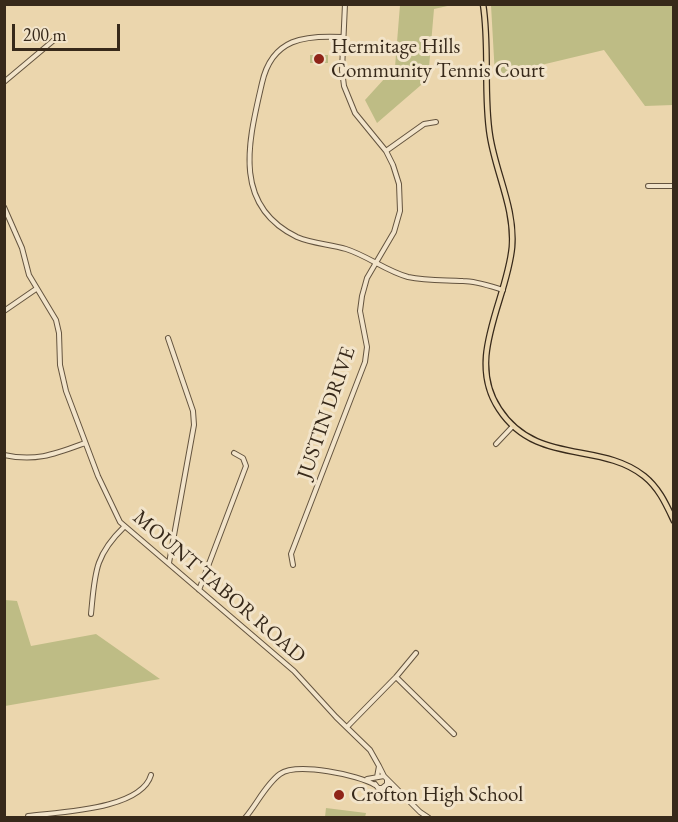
<!DOCTYPE html>
<html>
<head>
<meta charset="utf-8">
<style>
	body { margin:0 }
	#map { position:relative; width:678px; height:822px; overflow:hidden; background:#ebd6ad; font-family:"EB Garamond",serif }
	canvas { display:block }
	.frame { position:absolute; inset:0; border:6px solid #37291a; pointer-events:none }
	.scale { position:absolute; left:12px; top:24px; width:108px; height:27px; box-sizing:border-box; border:3px solid #37291a; border-top:0; padding-left:8px; font-size:18px; line-height:21px; white-space:nowrap; color:#37291a; -webkit-text-stroke:4px #f2e4ca; paint-order:stroke }
</style>
</head>
<body>
<div id="map">
<canvas width="678" height="822"></canvas>
<div class="frame"></div>
<div class="scale">200 m</div>
</div>
<script>
const ctx = document.querySelector('canvas').getContext('2d');
ctx.lineJoin = 'round';
function paint(path, color) { ctx.fillStyle = color; ctx.fill(path, 'evenodd'); }
function stroke(path, color, width, dash) { ctx.strokeStyle = color; ctx.lineWidth = width; ctx.lineCap = dash ? 'butt' : 'round'; ctx.setLineDash(dash || []); ctx.stroke(path); }
function drawText(font, color, halo, rows, align = 'center') {
  ctx.font = font + ' "EB Garamond",serif'; ctx.lineWidth = 6; ctx.setLineDash([]); ctx.textBaseline = 'middle'; ctx.strokeStyle = halo; ctx.fillStyle = color; for (const [text, x, y, turn = 0] of rows) {
    ctx.save(); ctx.translate(x, y); ctx.rotate((+turn || 0) * Math.PI / 180); ctx.textAlign = isNaN(turn) ? turn : align; if (halo) ctx.strokeText(text, 0, 0); ctx.fillText(text, 0, 0); ctx.restore();
  }
}
const green = new Path2D(`
	M400 5H452L434 9 428 79 377 123 365 100 395 67Z
	M491 5H673V105L645 106 604 50 495 76Z
	M310 55H328V63H310Z
	M5 600 17 601 31 646 96 634 160 679 5 706Z
	M326 808 366 813 365 817H325Z`);
const minor = new Path2D(`
	M343 37C305 35 272 38 262 83 249 140 231 205 297 237 313 244 330 244 346 249 368 256 386 271 408 277 426 281 444 280 463 281 476 281 490 286 503 290
	M4 82 60 35
	M386 151 424 124 436 122
	M648 186H674
	M4 207 22 248 29 275 56 320 59 333 60 365 66 391 98 476 120 522 294 671 336 717 370 750 379 766
	M4 311 36 289
	M168 338 193 411 194 425 169 563
	M496 444 513 426
	M4 455C36 462 55 454 85 443
	M293 565 291 554 365 362 367 347 360 311 362 296 367 278 394 232 400 211 399 184 393 165 386 151 355 113 344 86 342 70 345 4
	M199 590 246 466 243 458 234 453
	M91 614C95 574 94 556 124 527
	M396 677 454 734
	M347 727 396 677 416 653
	M377 777 379 766 384 776
	M367 779 384 776 420 812 429 818
	M375 784 378 788H382L387 784V780
	M28 816C58 812 141 810 151 775
	M245 818C257 804 266 784 280 774 297 762 359 775 375 785`);
const major = new Path2D(`
	M483 4C490 48 483 93 490 136 496 174 515 208 512 247 507 301 465 358 499 409 536 466 600 441 644 476 659 488 666 504 674 521`);
const markers = [
	[319,59,6,"#8f2418"],
	[339,795,6,"#8f2418"]
];
const poiNames = [
	["Hermitage Hills",331,47],
	["Community Tennis Court",331,71],
	["Crofton High School",351,795]
];
const streetNames = [
	["JUSTIN DRIVE",327,413,-71],
	["MOUNT TABOR ROAD",219,587,41]
];
paint(green, '#bebc85');
stroke(minor, '#64543f', 6);
stroke(major, '#37291a', 7);
stroke(minor, '#f2e4ca', 4);
stroke(major, '#ebd6ad', 4.5);
for (const [x, y, r, color] of markers) { const dot = new Path2D(); dot.arc(x, y, r, 0, 2 * Math.PI); ctx.fillStyle = color; ctx.fill(dot); stroke(dot, '#f2e4ca', 2); }
drawText('21px', '#37291a', '#f2e4ca', poiNames, 'left');
drawText('21px', '#37291a', '#f2e4ca', streetNames);
</script>
</body>
</html>
